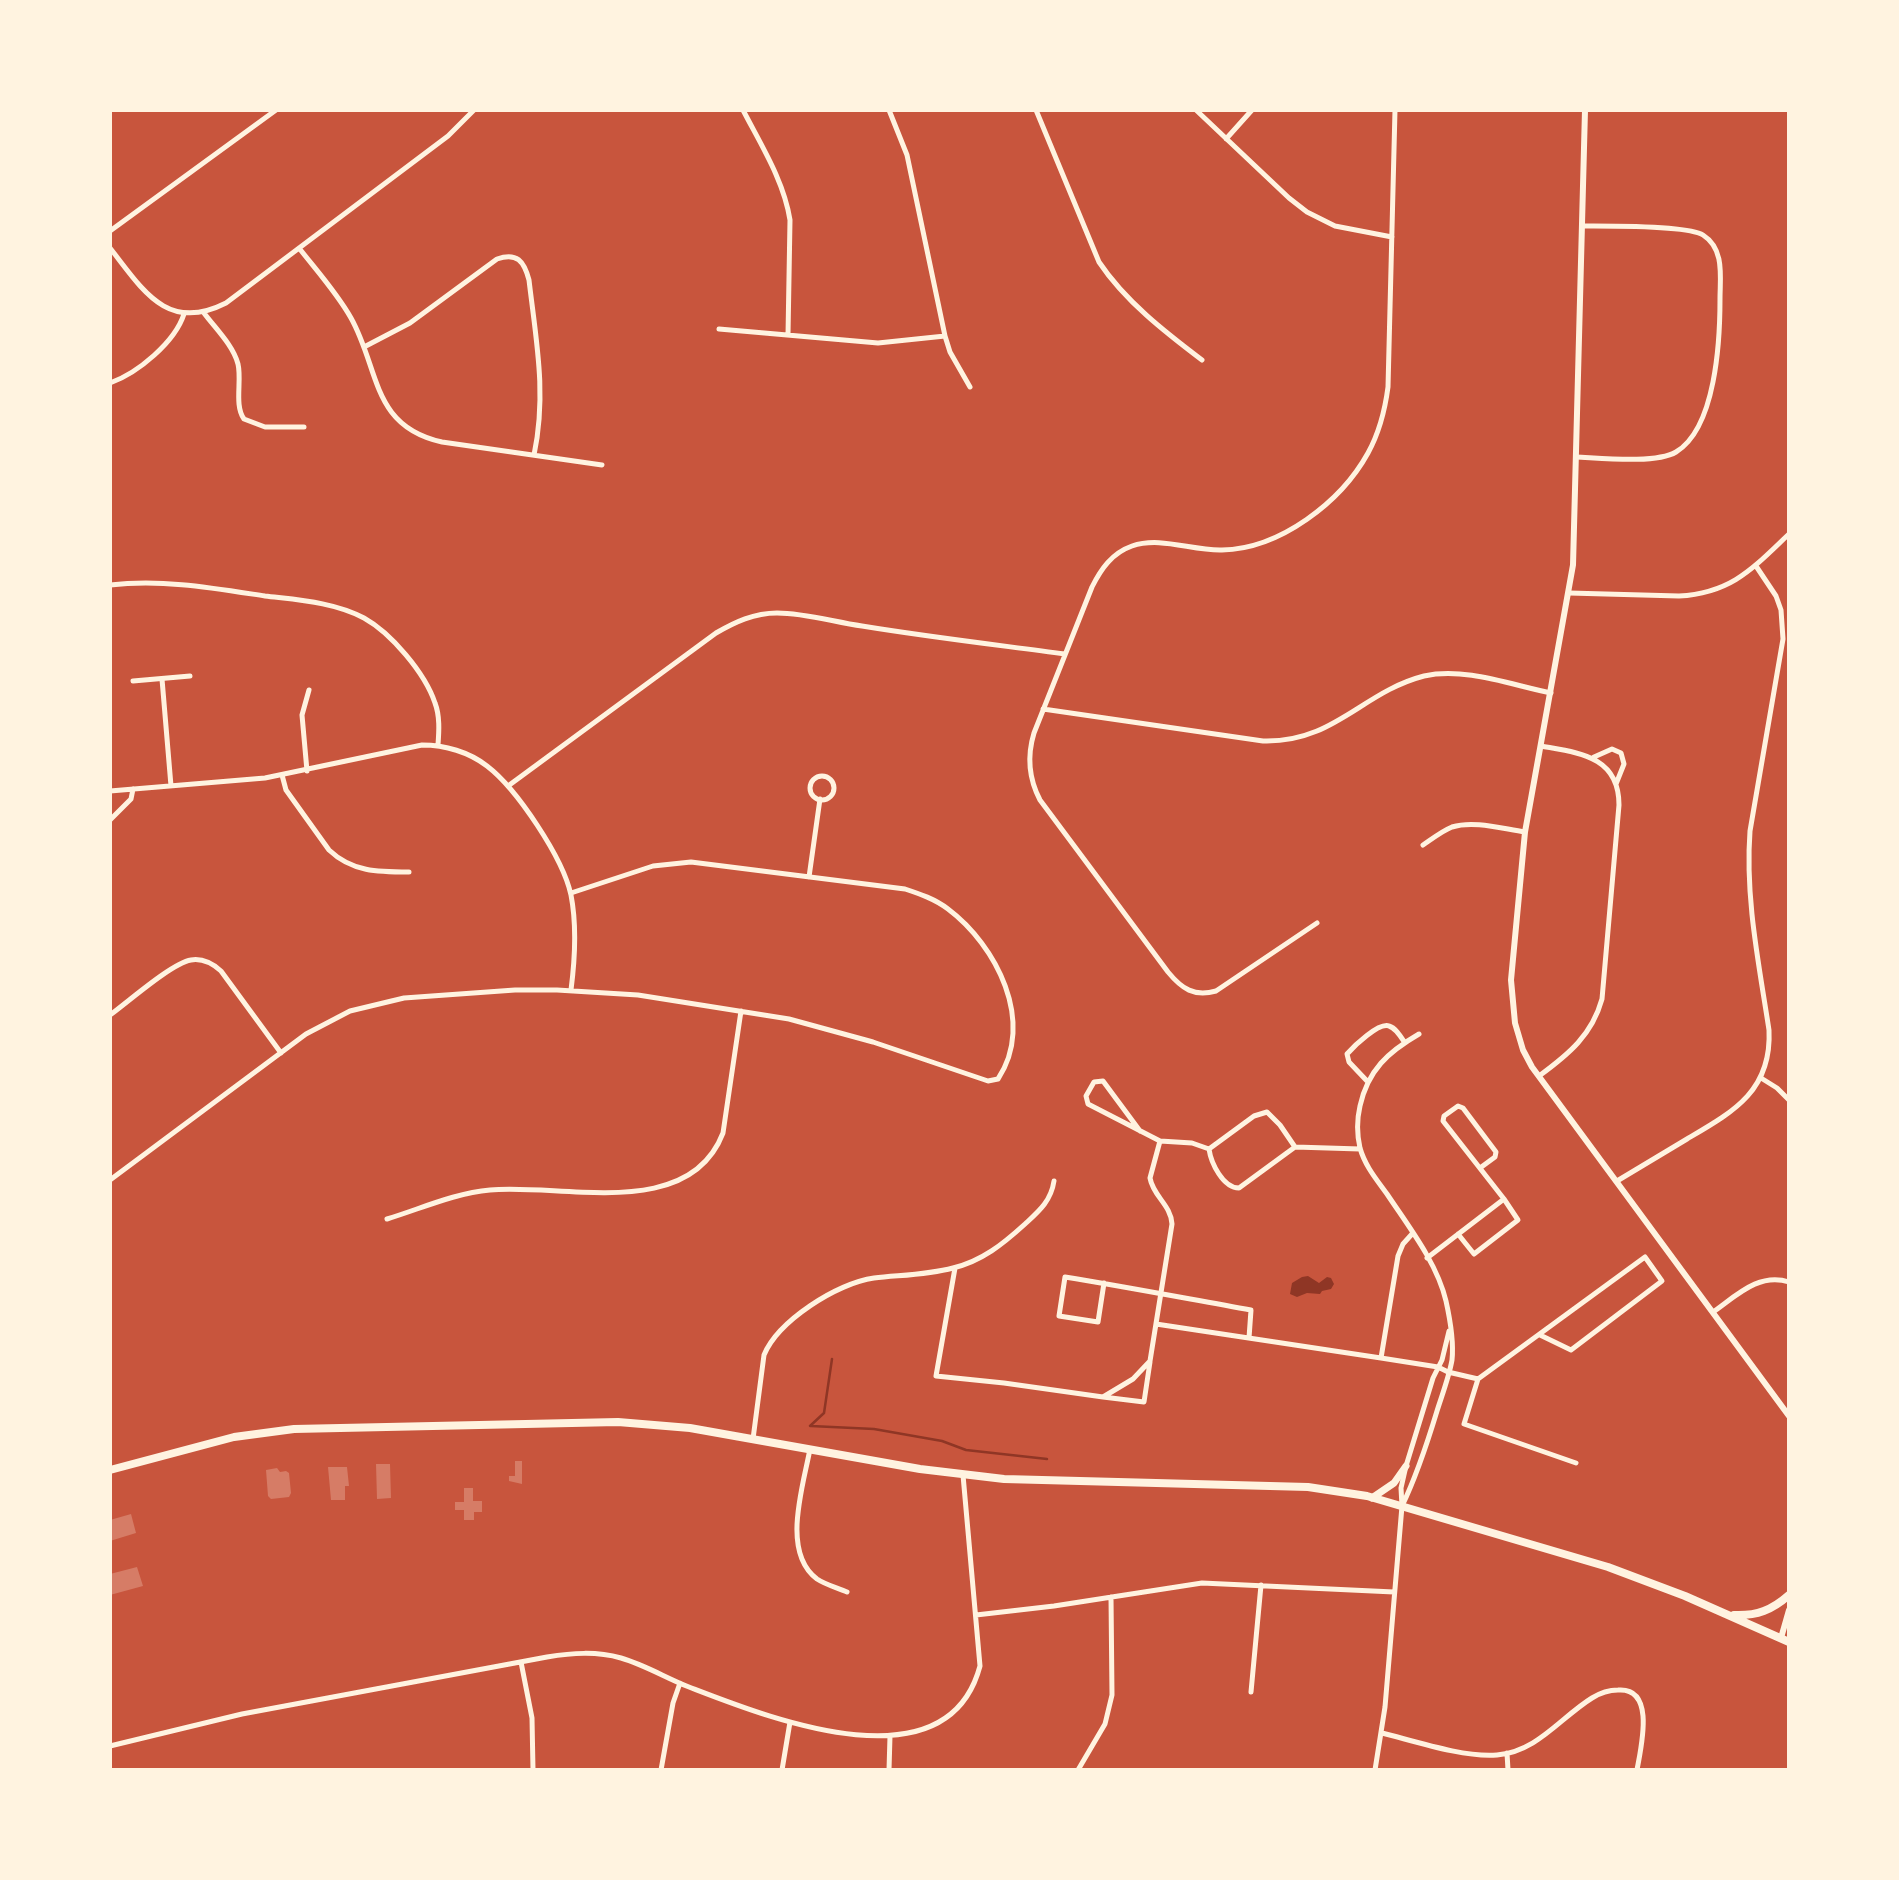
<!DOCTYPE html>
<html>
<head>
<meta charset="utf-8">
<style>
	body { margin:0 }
	#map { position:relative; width:1899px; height:1880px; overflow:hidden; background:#c8553d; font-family:"Varela Round",sans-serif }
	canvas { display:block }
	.frame { position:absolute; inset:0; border:112px solid #fff3e0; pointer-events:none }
</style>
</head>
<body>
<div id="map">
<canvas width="1899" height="1880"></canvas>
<div class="frame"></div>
</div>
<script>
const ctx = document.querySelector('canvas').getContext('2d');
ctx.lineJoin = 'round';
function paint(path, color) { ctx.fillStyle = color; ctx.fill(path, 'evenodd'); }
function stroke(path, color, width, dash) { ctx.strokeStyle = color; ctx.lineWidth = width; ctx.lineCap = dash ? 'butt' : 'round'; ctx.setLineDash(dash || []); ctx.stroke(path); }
const water = new Path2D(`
	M1308 1276 1319 1283 1327 1277 1331 1278 1334 1284 1331 1289 1322 1291 1320 1294 1307 1293 1297 1297 1290 1294 1292 1283 1302 1277Z`);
const stream = new Path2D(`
	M810 1426 824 1413 832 1359
	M811 1426 874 1429 942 1441 966 1450 1047 1459`);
const building = new Path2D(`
	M515 1461H522V1484L509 1481V1476H515Z
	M376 1464H390L391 1498 377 1499Z
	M328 1467H347L349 1486H345V1500H331Z
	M277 1468 280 1472 286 1471 289 1473 291 1493 289 1497 271 1499 268 1496 266 1470Z
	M464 1488H473V1501H482V1512H474V1520H464V1510H455V1502H464Z
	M131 1514 136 1533 110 1541V1520Z
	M137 1567 143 1586 110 1595V1574Z`);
const minor = new Path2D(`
	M743 110C761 145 784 181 790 220L788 335
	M889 110 907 155 945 336 950 352 970 387
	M1036 110 1099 262C1125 301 1165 332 1202 360
	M1196 110 1289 198 1307 212 1335 226 1392 237
	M1226 139 1252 110
	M110 231 276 110
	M110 248C143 290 167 333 226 303L448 136 474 110
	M299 248C317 271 337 293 351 318 380 370 371 426 442 442L602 465
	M204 313C215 328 233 345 238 364 242 381 234 405 244 419L265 427H304
	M719 329 878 343 945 336
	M364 347 410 323 497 259C517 252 524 261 529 280 536 340 547 394 534 455
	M110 383C138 373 175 342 184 314
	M1576 457C1600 458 1656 464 1676 452 1716 428 1720 340 1720 299 1720 277 1725 249 1703 235 1687 225 1605 226 1582 226
	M110 585C163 579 213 588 265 596 298 600 334 602 364 618 391 633 425 673 435 703 440 716 439 731 438 745
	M1569 593 1679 596C1732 593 1753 568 1789 534
	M162 679 171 786
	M133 681 190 676
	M1043 709 1263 741C1334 743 1362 692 1424 676 1465 667 1511 685 1551 693
	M1594 757 1612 749 1621 753 1624 764 1616 784
	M307 771 302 715 309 690
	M282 775 286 790 329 850C352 872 378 872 409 872
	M810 788a12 12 0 1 1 24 0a12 12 0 1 1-24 0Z
	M508 786 716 633C735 622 754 613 777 613 805 613 834 622 862 626 929 637 998 645 1065 654
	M110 791 265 778 422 745C445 745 469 752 487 766 517 789 563 858 571 895 577 926 575 959 571 990
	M110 820 131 799 133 789
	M1423 845C1432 839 1442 831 1452 827 1474 820 1503 829 1525 832
	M809 877 820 799
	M1317 923 1216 991C1194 997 1182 989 1168 972L1040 800C1029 779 1027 756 1034 733L1092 587C1101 569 1112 553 1132 546 1161 536 1192 551 1222 550 1280 549 1341 502 1368 453 1379 433 1385 410 1388 387L1395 110
	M110 1015C128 1002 172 963 191 960 203 958 212 963 221 971L281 1053
	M1539 1076C1569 1054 1592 1035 1602 999L1619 805C1619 756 1579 753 1541 746
	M1761 1078 1777 1088 1789 1100
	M1367 1081 1349 1062 1347 1054C1354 1046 1379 1022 1389 1026 1396 1028 1401 1037 1405 1043
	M1140 1131 1103 1081 1094 1082 1086 1096 1088 1104 1160 1141
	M1209 1149 1254 1116 1267 1112 1280 1125 1295 1147
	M110 1180 306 1034 350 1011 404 998 515 990H557L638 995 789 1019 873 1042 988 1081 998 1079C1036 1022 996 945 948 909 935 899 920 894 905 889L691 862 653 866 571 893
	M1617 1181C1640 1167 1664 1153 1687 1139 1733 1112 1772 1091 1769 1030 1759 964 1745 898 1750 831L1783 639 1781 610 1776 596 1756 566
	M387 1219C420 1209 455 1193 490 1190 561 1183 689 1222 723 1133L741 1011
	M1458 1234 1474 1254 1518 1220 1504 1199
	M1427 1258 1504 1199 1443 1121 1444 1116 1458 1106 1463 1108 1496 1152 1495 1157 1480 1168
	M955 1268 936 1376 1004 1383 1103 1397 1133 1379 1150 1361 1172 1224C1171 1205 1153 1196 1150 1178L1160 1141 1192 1143 1209 1149C1211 1163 1223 1188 1239 1188L1295 1147 1360 1149
	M1104 1283 1098 1322 1059 1316 1065 1277C1127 1287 1189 1299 1251 1310L1249 1338
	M1713 1312C1736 1296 1759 1272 1789 1282
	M1156 1324 1381 1358 1398 1256 1403 1244 1412 1234
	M1381 1358 1438 1367 1448 1372 1478 1379 1645 1257 1662 1281 1571 1350 1540 1335
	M1478 1379 1464 1424 1576 1463
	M1103 1397 1144 1402 1150 1362
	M753 1439 764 1355C778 1321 837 1283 874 1278 900 1275 927 1275 953 1268 982 1261 1003 1244 1025 1224 1039 1211 1051 1201 1054 1181
	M810 1449C803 1487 781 1552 817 1579 826 1585 838 1588 847 1592
	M1402 1506C1417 1475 1427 1444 1437 1411 1442 1395 1449 1377 1452 1360 1454 1341 1450 1319 1446 1301 1437 1263 1409 1227 1387 1194 1377 1180 1365 1166 1360 1148 1357 1135 1357 1119 1360 1106 1368 1070 1388 1052 1419 1034
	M976 1615 1054 1606 1202 1583 1394 1592
	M521 1662 532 1718 533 1770
	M1251 1692 1261 1585
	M1382 1733C1414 1741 1465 1758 1497 1755 1537 1752 1561 1717 1592 1698 1600 1693 1609 1690 1618 1690 1656 1687 1641 1747 1637 1770
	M110 1746 242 1714 547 1657C572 1653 596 1651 621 1658 645 1665 666 1678 689 1687 767 1717 947 1790 980 1666L963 1475
	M1507 1753 1508 1770
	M661 1770 673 1703 680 1683
	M782 1770 790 1722
	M889 1770 890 1736
	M1078 1770 1105 1724 1112 1695 1111 1597
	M1375 1770 1385 1707 1402 1506 1401 1488 1406 1466 1433 1378 1442 1360 1449 1331`);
const tertiary = new Path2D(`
	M1585 110 1573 565 1525 832 1511 980 1515 1023 1523 1050 1532 1067 1789 1416
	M1781 1638 1789 1610`);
const secondary = new Path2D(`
	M1372 1498 1394 1483 1406 1466`);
const primary = new Path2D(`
	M110 1470 234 1437 294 1429 618 1422 690 1428 920 1469 1004 1479 1308 1487 1367 1496 1608 1567 1685 1596 1789 1642
	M1734 1615C1757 1616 1772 1610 1789 1595`);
paint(water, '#8f3625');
stroke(stream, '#8f3625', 2.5);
paint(building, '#d67c66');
stroke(minor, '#fff3e0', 5);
stroke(tertiary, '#fff3e0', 6);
stroke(secondary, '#fff3e0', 7);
stroke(primary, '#fff3e0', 8);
</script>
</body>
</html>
